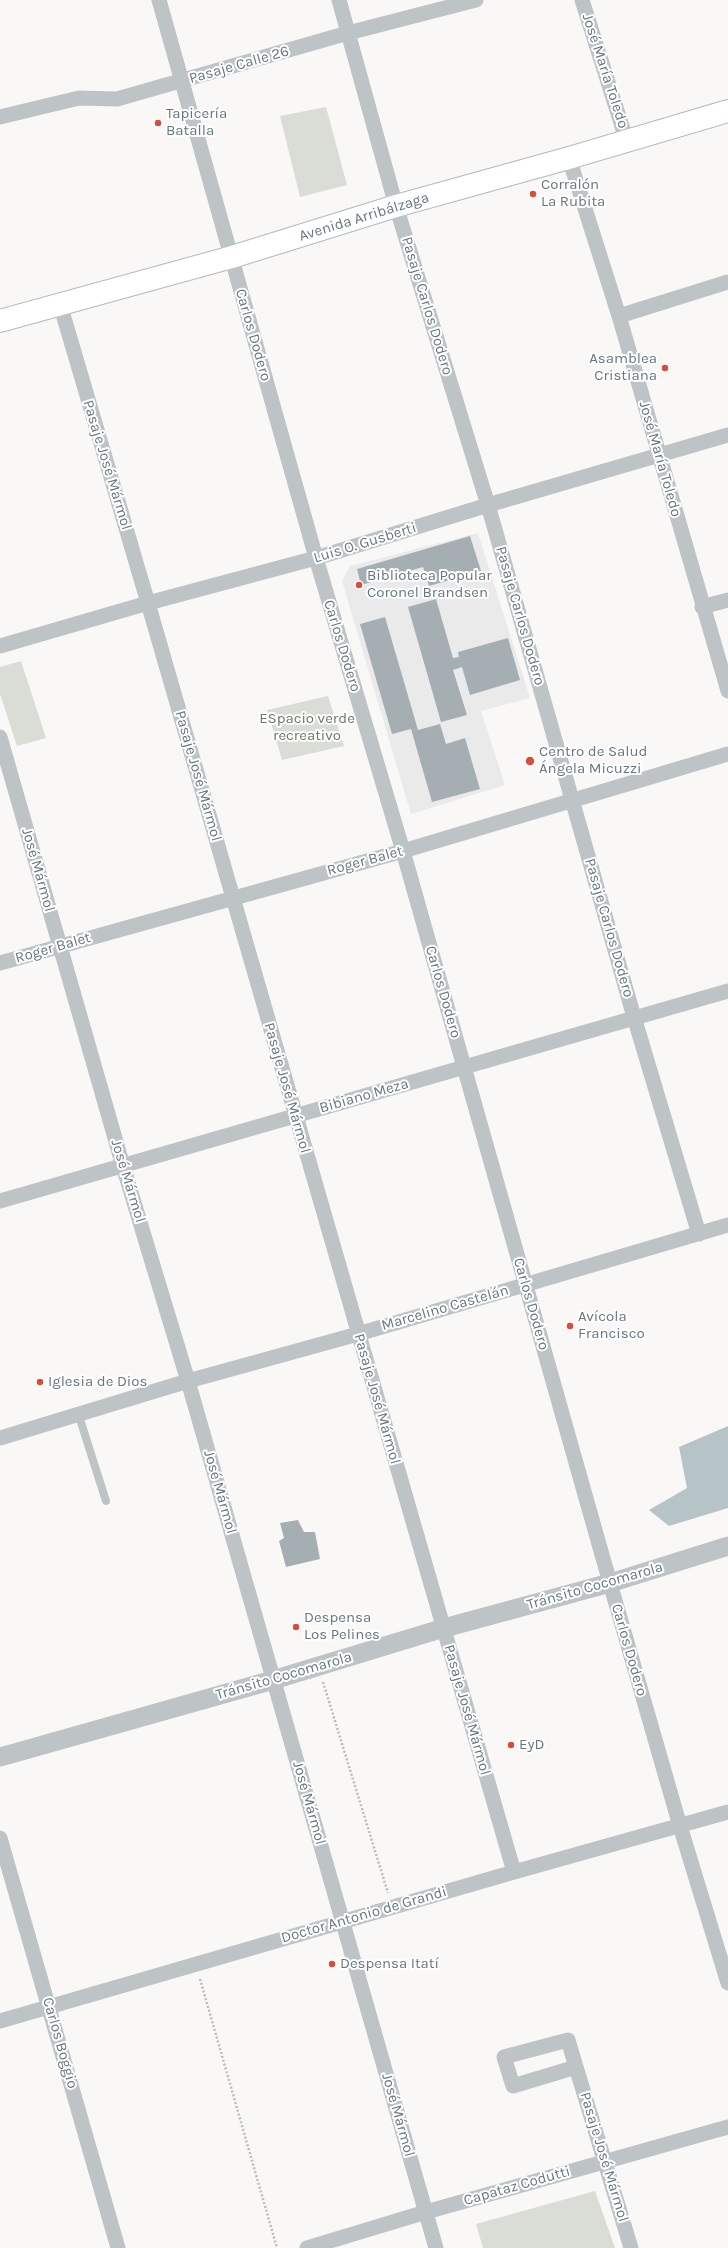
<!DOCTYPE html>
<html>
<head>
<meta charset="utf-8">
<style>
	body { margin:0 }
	canvas { display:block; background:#f9f8f6 }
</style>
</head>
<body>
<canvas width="728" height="2248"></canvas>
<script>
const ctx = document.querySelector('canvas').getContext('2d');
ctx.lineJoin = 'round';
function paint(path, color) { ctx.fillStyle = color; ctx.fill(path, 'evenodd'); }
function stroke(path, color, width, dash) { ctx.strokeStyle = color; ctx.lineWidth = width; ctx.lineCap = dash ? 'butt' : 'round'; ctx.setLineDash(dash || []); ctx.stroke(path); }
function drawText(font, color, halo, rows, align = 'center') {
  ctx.font = font + ' Karla,sans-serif'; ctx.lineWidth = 4; ctx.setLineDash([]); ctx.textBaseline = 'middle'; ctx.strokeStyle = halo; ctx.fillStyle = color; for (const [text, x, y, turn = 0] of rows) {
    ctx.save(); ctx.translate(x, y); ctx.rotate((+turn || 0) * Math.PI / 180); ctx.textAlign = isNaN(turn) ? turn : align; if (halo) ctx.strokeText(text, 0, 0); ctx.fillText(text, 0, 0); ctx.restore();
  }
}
const built = new Path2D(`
	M478 533 530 698 481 711 505 785 411 814 342 581 350 566Z`);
const green = new Path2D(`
	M326 107 347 185 300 197 280 116Z
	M21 661 46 738 17 746 0 694V667Z
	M328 696 344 746 282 760 267 710Z
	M595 2191 615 2248H483L476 2224Z`);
const water = new Path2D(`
	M728 1426V1508L669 1526 649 1510 687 1488 679 1447Z`);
const building = new Path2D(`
	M470 536 481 571 429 586 423 567 361 585 357 569Z
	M436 599 453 658 459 657 458 652 508 638 520 680 470 695 462 667 453 670 467 715 441 722 408 607Z
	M385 617 418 730 440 724 446 744 465 738 480 789 432 802 411 729 392 734 360 624Z
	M298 1520 304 1532H315L320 1559 286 1567 279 1541 284 1538 280 1523Z`);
const path = new Path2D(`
	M323 1682 388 1893
	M200 1979 277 2248`);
const service = new Path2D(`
	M78 1413 106 1501`);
const minor = new Path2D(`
	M159 0 316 558 403 851 610 1583 680 1826 728 1983
	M339 0 396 206 488 505 634 1017 699 1234
	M582 0 627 142
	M0 117 79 98 117 99 348 33 476 0
	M569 158 619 316 728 691
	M60 304 148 603 514 1872
	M619 316 728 282
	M702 607 728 600
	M0 646 148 603 316 558 488 505 728 435
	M0 737 123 1166 188 1381 436 2248
	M0 963 403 851 728 754
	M0 1201 728 991
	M0 1438 188 1381 358 1334 728 1225
	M0 1838 118 2248
	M0 2021 514 1872 728 1812
	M576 2067 513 2086 504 2057 568 2040 576 2067 631 2248
	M307 2248 426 2212 728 2127`);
const tertiary = new Path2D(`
	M0 1757 273 1680 444 1628 610 1583 728 1546`);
const secondary = new Path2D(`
	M0 321 232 257 396 206 569 158 728 111`);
const markers = [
	[158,123,4,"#d74d38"],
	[533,194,4,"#d74d38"],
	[665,368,4,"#d74d38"],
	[359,585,4,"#d74d38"],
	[530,761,5,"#d74d38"],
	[570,1326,4,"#d74d38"],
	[40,1382,4,"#d74d38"],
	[296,1627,4,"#d74d38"],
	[511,1745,4,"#d74d38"],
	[332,1964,4,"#d74d38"]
];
const streetNames = [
	["Pasaje Calle 26",239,65,-16],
	["José María Toledo",605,71,72],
	["Avenida Arribálzaga",364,217,-17],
	["Pasaje Carlos Dodero",427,306,73],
	["Carlos Dodero",253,335,74],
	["José María Toledo",660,459,74],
	["Pasaje José Mármol",107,465,73],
	["Luis O. Gusberti",365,543,-17],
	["Pasaje Carlos Dodero",520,616,74],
	["Carlos Dodero",342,646,73],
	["Pasaje José Mármol",198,776,74],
	["Roger Balet",365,861,-15],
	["José Mármol",38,870,74],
	["Pasaje Carlos Dodero",609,928,74],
	["Roger Balet",53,948,-16],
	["Carlos Dodero",443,992,74],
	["Pasaje José Mármol",287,1088,74],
	["Bibiano Meza",364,1096,-16],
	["José Mármol",128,1181,73],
	["Carlos Dodero",531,1304,74],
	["Marcelino Castelán",445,1308,-16],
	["Pasaje José Mármol",377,1399,74],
	["José Mármol",220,1492,74],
	["Tránsito Cocomarola",595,1586,-16],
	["Carlos Dodero",629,1650,74],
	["Tránsito Cocomarola",284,1676,-16],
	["Pasaje José Mármol",467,1710,74],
	["José Mármol",309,1803,74],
	["Doctor Antonio de Grandi",364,1915,-16],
	["Carlos Boggio",60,2043,74],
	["José Mármol",398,2115,74],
	["Pasaje José Mármol",604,2157,73],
	["Capataz Codutti",517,2186,-16]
];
const poiNames = [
	["Tapicería",166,114],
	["Batalla",166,131],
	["Corralón",541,185],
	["La Rubita",541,202],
	["Asamblea",657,359,"right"],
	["Cristiana",657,376,"right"],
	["Biblioteca Popular",367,576],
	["Coronel Brandsen",367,593],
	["Centro de Salud",539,752],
	["Ángela Micuzzi",539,769],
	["Avícola",578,1317],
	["Francisco",578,1334],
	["Iglesia de Dios",48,1382],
	["Despensa",304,1618],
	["Los Pelines",304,1635],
	["EyD",519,1745],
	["Despensa Itatí",340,1964]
];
const parkNames = [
	["ESpacio verde",307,719],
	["recreativo",307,736]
];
paint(built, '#eaeaea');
paint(green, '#d9ddd6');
paint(water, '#b7c4c7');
paint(building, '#a5afb3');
stroke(secondary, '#b3b9bd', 24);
stroke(path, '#b9bdbf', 2.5, [2, 2]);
stroke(service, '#bec3c6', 8);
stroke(minor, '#bec3c6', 15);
stroke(tertiary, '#bec3c6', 19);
stroke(secondary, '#fff', 22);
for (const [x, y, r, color] of markers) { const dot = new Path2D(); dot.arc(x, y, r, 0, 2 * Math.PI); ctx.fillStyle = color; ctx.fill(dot); stroke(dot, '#fff', 1.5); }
drawText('15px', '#66777f', '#fff', streetNames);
drawText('15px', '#66777f', '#fff', poiNames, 'left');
drawText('15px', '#697864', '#fff', parkNames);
</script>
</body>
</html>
